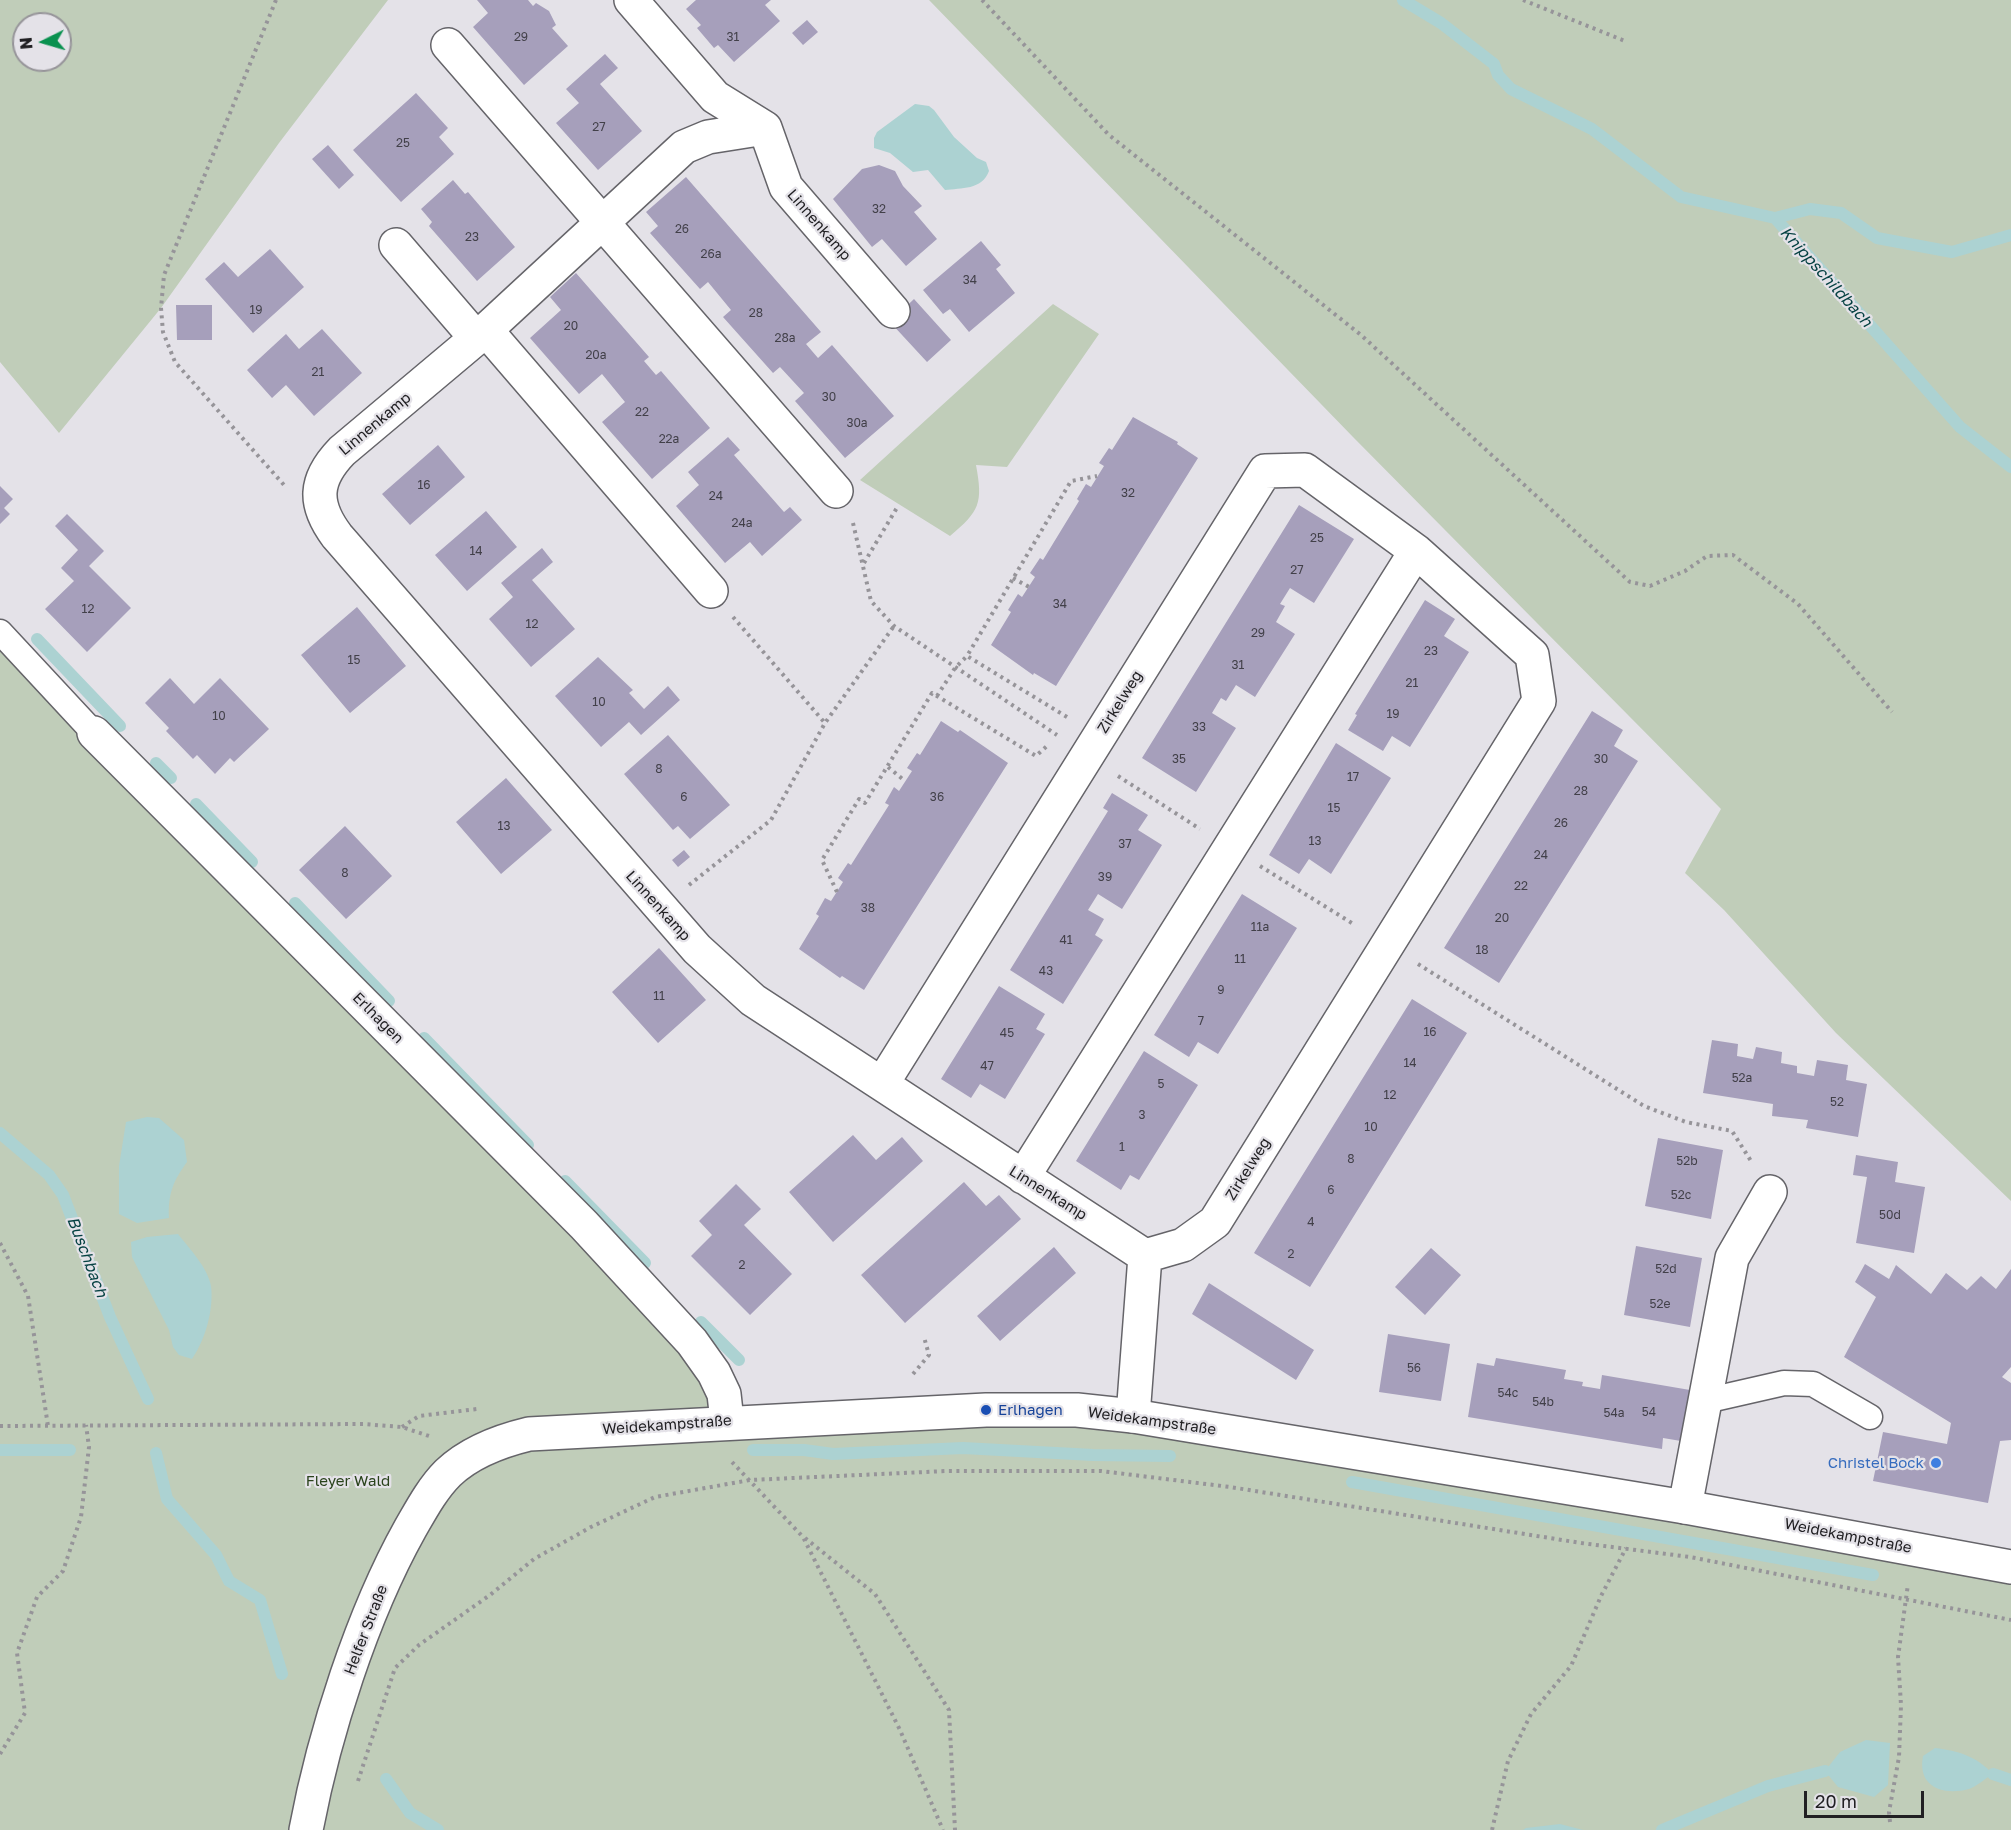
<!DOCTYPE html>
<html>
<head>
<meta charset="utf-8">
<style>
	body { margin:0 }
	#map { position:relative; width:2011px; height:1830px; overflow:hidden; background:#e4e2e8; font-family:"Golos Text",sans-serif }
	canvas { display:block }
	.north { position:absolute; left:12px; top:12px; width:60px; height:60px; box-sizing:border-box; background:#e4e2e8; border:2px solid #969499; border-radius:50%; rotate:265deg; font-size:16px; font-weight:700; line-height:24px; text-align:center; color:#212023 }
	.north::after { content:''; display:block; margin:auto; width:21px; height:27px; background:#09914f; clip-path:polygon(50% 0,100% 100%,50% 72%,0 100%) }
	.scale { position:absolute; left:1804px; top:1791px; width:120px; height:27px; box-sizing:border-box; border:3px solid #212023; border-top:0; padding-left:8px; font-size:18px; line-height:21px; white-space:nowrap; color:#212023; -webkit-text-stroke:4px #e4e2e8; paint-order:stroke }
</style>
</head>
<body>
<div id="map">
<canvas width="2011" height="1830"></canvas>
<div class="north">N</div>
<div class="scale">20 m</div>
</div>
<script>
const ctx = document.querySelector('canvas').getContext('2d');
ctx.lineJoin = 'round';
function paint(path, color) { ctx.fillStyle = color; ctx.fill(path, 'evenodd'); }
function stroke(path, color, width, dash) { ctx.strokeStyle = color; ctx.lineWidth = width; ctx.lineCap = dash ? 'butt' : 'round'; ctx.setLineDash(dash || []); ctx.stroke(path); }
function drawText(font, color, halo, rows, align = 'center') {
  ctx.font = font + ' "Golos Text",sans-serif'; ctx.lineWidth = 4.5; ctx.setLineDash([]); ctx.textBaseline = 'middle'; ctx.strokeStyle = halo; ctx.fillStyle = color; for (const [text, x, y, turn = 0] of rows) {
    ctx.save(); ctx.translate(x, y); ctx.rotate((+turn || 0) * Math.PI / 180); ctx.textAlign = isNaN(turn) ? turn : align; if (halo) ctx.strokeText(text, 0, 0); ctx.fillText(text, 0, 0); ctx.restore();
  }
}
const green = new Path2D(`
	M0 0H388L279 143 161 308 59 433 0 362ZM24 24H60V60H24Z
	M929 0H2011V1201L1836 1033 1724 910 1685 873 1721 809 1353 437Z
	M1053 304 1099 334 1007 467 976 465C983 503 980 511 950 536L860 480Z
	M0 632 692 1342 727 1421 986 1410 2011 1567V1830H0Z`);
const water = new Path2D(`
	M915 104 929 106 934 110 954 137 977 158 986 162 989 171C982 190 961 188 945 190L928 170 913 172 890 153 874 148V138L877 132Z
	M147 1117 159 1118 184 1140 187 1162C173 1181 168 1194 169 1218L137 1223 119 1214V1166L126 1122Z
	M178 1234C189 1248 208 1268 211 1286 214 1310 205 1340 192 1359L179 1355 173 1347 169 1330 132 1257 131 1242 147 1237Z
	M1866 1740 1890 1743 1888 1785 1874 1797 1838 1787 1825 1771 1840 1752Z
	M1935 1748C1959 1751 1976 1756 1993 1774 1986 1778 1977 1786 1969 1789 1943 1796 1917 1787 1923 1756Z
	M1560 1824 1583 1830H1523L1526 1828Z`);
const stream = new Path2D(`
	M1403 0 1441 23 1494 64 1498 75 1511 89 1592 129 1681 197 1775 218 1960 427 2011 467
	M1775 218 1810 209 1841 213 1877 238 1952 252 2011 235
	M37 639 120 726
	M156 763 171 778
	M196 804 252 862
	M295 903 389 1001
	M424 1038 528 1145
	M0 1133 49 1175 63 1195 110 1317 148 1399
	M565 1181 645 1263
	M701 1322 739 1360
	M0 1450H70
	M753 1450H804L833 1454 963 1448 1093 1455 1170 1456
	M156 1453 167 1499 216 1555 229 1581 260 1600 282 1674
	M1352 1482 1873 1575
	M1993 1774 2011 1780
	M386 1779 410 1813 438 1830
	M1662 1830 1768 1786 1825 1771`);
const building = new Path2D(`
	M477 0H528L533 6 536 3 549 11 556 25 552 28 568 46 524 85 473 27 488 13Z
	M696 0H771L765 5 780 21 734 62 718 45 714 48 697 28 701 25 686 9Z
	M807 20 818 32 803 45 792 33Z
	M605 54 618 68 600 84 642 131 598 170 556 123 579 103 566 89Z
	M416 93 448 128 439 137 454 154 401 202 353 150Z
	M328 145 354 175 339 189 312 159Z
	M879 165 895 171 903 186 922 206 914 212 937 239 906 266 882 239 872 247 833 199 862 169Z
	M686 177 821 332 806 344 818 358 832 345 894 416 845 458 795 401 804 393 780 367 773 373 723 317 731 310 708 282 700 289 650 233 658 226 646 212Z
	M453 180 465 194 468 192 515 247 477 281 429 226 432 222 421 209Z
	M981 241 1001 265 996 269 1015 293 969 332 950 309 943 314 923 290Z
	M270 249 304 287 253 333 205 279 224 262 238 277Z
	M576 273 649 357 644 361 656 375 661 371 710 428 652 479 602 422 625 402 602 374 579 394 530 338 561 310 550 297Z
	M914 299 951 340 927 362 890 322Z
	M176 305H212V340H177Z
	M322 329 362 373 314 416 286 385 272 398 247 370 286 334 299 349Z
	M1133 417 1178 442 1177 444 1198 458 1056 686 1034 673 1033 675 991 645 1011 612 1008 610 1018 594 1022 597 1035 577 1030 573 1040 558 1043 560 1079 501 1077 499 1086 484 1091 487 1104 466 1099 463 1109 448 1112 450Z
	M728 437 740 450 734 455 784 512 790 507 802 520 762 556 750 542 725 563 676 506 699 485 688 472Z
	M438 445 465 477 410 525 382 494Z
	M0 486 13 499 4 508 10 514 0 524Z
	M1299 505 1354 539 1314 603 1290 588 1280 604 1285 606 1276 622 1295 634 1255 697 1236 685 1226 701 1221 698 1212 713 1236 728 1196 792 1142 758Z
	M486 511 517 547 467 591 435 555Z
	M67 514 104 551 89 566 131 608 87 652 45 609 74 581 61 568 78 550 55 526Z
	M542 548 553 562 532 580 575 629 531 667 489 619 513 597 501 583Z
	M1425 600 1455 619 1444 636 1469 652 1410 747 1392 736 1383 751 1348 730 1357 715 1355 714Z
	M357 607 406 666 350 713 301 655Z
	M598 657 633 690 629 693 644 709 668 686 680 700 641 735 629 722 601 747 555 696Z
	M170 678 194 704 220 678 269 729 234 762 230 758 215 774 197 755 193 759 166 731 169 728 145 703Z
	M1592 711 1623 730 1614 746 1638 761 1499 983 1444 948Z
	M941 721 958 732 960 730 1008 763 864 990 842 976 840 978 799 949 819 916 816 914 825 898 831 901 843 882 838 878 848 863 851 865 889 805 885 803 894 787 899 791 912 771 907 768 917 753 920 755Z
	M668 735 730 805 690 839 678 826 673 830 624 774Z
	M1336 743 1391 778 1331 874 1309 859 1299 874 1269 855Z
	M506 778 552 830 501 874 456 822Z
	M1112 793 1148 815 1138 830 1162 845 1122 909 1098 894 1088 910 1104 919 1095 935 1103 940 1063 1004 1010 970 1108 811 1103 808Z
	M345 826 392 876 346 919 299 870Z
	M684 850 690 857 678 867 672 860Z
	M1242 894 1297 928 1218 1054 1198 1042 1189 1057 1154 1035Z
	M659 948 706 1000 658 1043 612 992Z
	M999 986 1045 1014 1036 1029 1045 1034 1005 1099 980 1084 971 1098 941 1079Z
	M1412 999 1467 1033 1310 1287 1254 1253Z
	M1712 1040 1738 1044 1737 1056 1753 1059 1756 1047 1782 1052 1781 1063 1797 1066V1073L1814 1076 1817 1060 1848 1065 1846 1080 1867 1084 1858 1137 1806 1128 1808 1120 1772 1116 1773 1104 1703 1093Z
	M1144 1051 1198 1085 1139 1180 1130 1175 1121 1190 1076 1161Z
	M853 1135 876 1160 902 1137 923 1161 833 1242 789 1192Z
	M1658 1138 1723 1150 1711 1219 1645 1206Z
	M1856 1155 1898 1162 1895 1182 1925 1187 1914 1253 1856 1243 1867 1177 1853 1175Z
	M964 1182 986 1206 999 1195 1021 1219 905 1323 861 1275Z
	M736 1184 761 1209 744 1225 792 1274 750 1315 691 1256 712 1235 699 1221Z
	M1636 1246 1702 1258 1690 1327 1624 1315Z
	M1054 1247 1076 1273 1000 1341 977 1316Z
	M1431 1248 1461 1275 1425 1315 1395 1287Z
	M1865 1264 1889 1279 1896 1265 1931 1294 1946 1273 1967 1290 1981 1276 1996 1289 2011 1269V1367L2002 1377 2011 1383V1440L2000 1441 1988 1503 1873 1481 1883 1432 1947 1444 1951 1423 1844 1357 1876 1297 1855 1282Z
	M1209 1283 1314 1350 1296 1380 1192 1314Z
	M1388 1334 1450 1344 1441 1401 1379 1392Z
	M1496 1358 1566 1370 1564 1379 1583 1382 1582 1386 1600 1389 1602 1375 1690 1390 1681 1441 1663 1438 1662 1449 1468 1417 1477 1363 1494 1366Z`);
const path = new Path2D(`
	M276 0 164 275 161 308 163 332 175 362 284 485
	M982 0 1109 135 1361 335 1630 582 1650 586 1685 571 1707 556 1733 555 1798 604 1892 712
	M1523 0 1625 41
	M853 523 871 601 894 626 1057 735
	M864 563 898 506
	M1013 578 1029 587
	M733 617 825 723
	M937 696 955 668 967 656
	M1067 717 967 656 1071 481 1097 476
	M888 767 905 781
	M1118 776 1200 829
	M1260 866 1355 925
	M689 885 771 820 825 723 894 626
	M837 892 822 860 859 799 865 803 932 693 1036 756 1047 746
	M1418 964 1644 1106 1686 1122 1732 1131 1751 1161
	M0 1243 28 1296 48 1426
	M913 1374 929 1355 924 1337
	M0 1426 363 1424 402 1427 432 1437
	M402 1427 419 1416 477 1409
	M732 1462 803 1537 900 1730 943 1830
	M805 1538 875 1594 949 1710 955 1830
	M0 1754 25 1713 17 1653 37 1597 63 1571 81 1517 89 1447 86 1425
	M358 1781 395 1668 419 1645 490 1595 534 1559 591 1527 655 1497 750 1480 947 1471H1101L1230 1487 1581 1543 1690 1557 2011 1620
	M1890 1822 1889 1812 1899 1757 1901 1705 1898 1657 1908 1584
	M1492 1830 1508 1761 1531 1714 1571 1666 1601 1596 1626 1548`);
const lane = new Path2D(`
	M0 632 94 733
	M1705 1401 1784 1383 1813 1384 1870 1417`);
const street = new Path2D(`
	M631 0 715 97 765 128 786 187 893 311
	M448 45 836 491
	M765 128 708 137 684 147 486 330 342 451C314 480 313 504 337 536L697 949 753 1000 1145 1256 1133 1416
	M396 245 476 338
	M486 330 711 591
	M94 733 584 1225 692 1342 714 1373 724 1394 727 1421
	M882 1084 1265 471 1305 470 1416 551 1532 655 1539 701 1215 1222 1183 1245 1145 1256
	M1023 1177 1416 551
	M1685 1507 1732 1258 1770 1192`);
const secondary = new Path2D(`
	M306 1830C324 1734 362 1615 410 1529 421 1510 432 1489 448 1473 470 1452 500 1441 529 1434L986 1410H1077L1133 1416 1685 1507 2011 1567`);
const markers = [
	[986,1410,6,"#1a4fb4"],
	[1936,1463,6,"#3f7fe0"]
];
const numberNames = [
	["29",521,37],
	["31",733,37],
	["27",599,127],
	["25",403,143],
	["32",879,209],
	["26",682,229],
	["23",472,237],
	["26a",711,254],
	["34",970,280],
	["19",256,310],
	["28",756,313],
	["20",571,326],
	["28a",785,338],
	["20a",596,355],
	["21",318,372],
	["30",829,397],
	["22",642,412],
	["30a",857,423],
	["22a",669,439],
	["16",424,485],
	["32",1128,493],
	["24",716,496],
	["24a",742,523],
	["25",1317,538],
	["14",476,551],
	["27",1297,570],
	["34",1060,604],
	["12",88,609],
	["12",532,624],
	["29",1258,633],
	["23",1431,651],
	["15",354,660],
	["31",1238,665],
	["21",1412,683],
	["10",599,702],
	["19",1393,714],
	["10",219,716],
	["33",1199,727],
	["35",1179,759],
	["30",1601,759],
	["8",659,769],
	["17",1353,777],
	["28",1581,791],
	["6",684,797],
	["36",937,797],
	["15",1334,808],
	["26",1561,823],
	["13",504,826],
	["13",1315,841],
	["37",1125,844],
	["24",1541,855],
	["8",345,873],
	["39",1105,877],
	["22",1521,886],
	["38",868,908],
	["20",1502,918],
	["11a",1260,927],
	["41",1066,940],
	["18",1482,950],
	["11",1240,959],
	["43",1046,971],
	["9",1221,990],
	["11",659,996],
	["7",1201,1021],
	["16",1430,1032],
	["45",1007,1033],
	["14",1410,1063],
	["47",987,1066],
	["52a",1742,1078],
	["5",1161,1084],
	["12",1390,1095],
	["52",1837,1102],
	["3",1142,1115],
	["10",1371,1127],
	["1",1122,1147],
	["8",1351,1159],
	["52b",1687,1161],
	["6",1331,1190],
	["52c",1681,1195],
	["50d",1890,1215],
	["4",1311,1222],
	["2",1291,1254],
	["2",742,1265],
	["52d",1666,1269],
	["52e",1660,1304],
	["56",1414,1368],
	["54c",1508,1393],
	["54b",1543,1402],
	["54",1649,1412],
	["54a",1614,1413]
];
const streetNames = [
	["Linnenkamp",819,225,49],
	["Linnenkamp",375,424,-40],
	["Zirkelweg",1120,702,-58],
	["Linnenkamp",658,906,48],
	["Erlhagen",378,1018,45],
	["Zirkelweg",1248,1169,-58],
	["Linnenkamp",1048,1193,32],
	["Weidekampstraße",1152,1421,8],
	["Weidekampstraße",667,1425,-4],
	["Weidekampstraße",1848,1536,11],
	["Helfer Straße",366,1630,-69]
];
const transitNames = [
	["Erlhagen",998,1410]
];
const shopNames = [
	["Christel Bock",1924,1463]
];
const parkNames = [
	["Fleyer Wald",348,1481]
];
const waterNames = [
	["Knippschildbach",1826,277,48],
	["Buschbach",87,1257,69]
];
paint(green, '#c0cdb9');
paint(water, '#acd2d2');
stroke(stream, '#acd2d2', 12);
paint(building, '#a69fbb');
stroke(lane, '#656469', 27);
stroke(street, '#656469', 36);
stroke(secondary, '#656469', 36);
stroke(path, '#969499', 4, [3, 4.5]);
stroke(lane, '#fff', 24);
stroke(street, '#fff', 33);
stroke(secondary, '#fff', 33);
for (const [x, y, r, color] of markers) { const dot = new Path2D(); dot.arc(x, y, r, 0, 2 * Math.PI); ctx.fillStyle = color; ctx.fill(dot); stroke(dot, '#e4e2e8', 2); }
drawText('12px', '#424049', null, numberNames);
drawText('15px', '#212023', '#e4e2e8', streetNames);
drawText('15px', '#164399', '#e4e2e8', transitNames, 'left');
drawText('15px', '#366cbe', '#e4e2e8', shopNames, 'right');
drawText('15px', '#2a431c', '#e4e2e8', parkNames);
drawText('italic 16px', '#064243', '#e4e2e8', waterNames);
</script>
</body>
</html>
